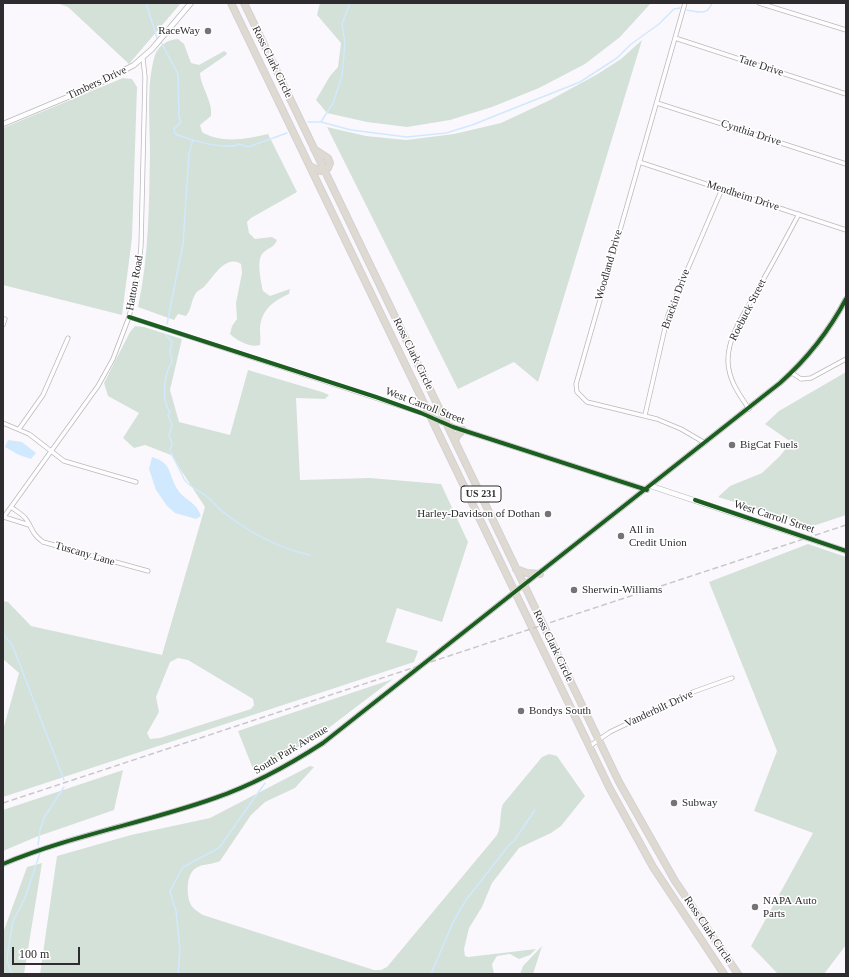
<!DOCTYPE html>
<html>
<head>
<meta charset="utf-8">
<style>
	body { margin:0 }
	#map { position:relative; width:849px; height:977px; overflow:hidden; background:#fbf8fd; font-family:"Times New Roman",serif }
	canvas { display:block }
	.frame { position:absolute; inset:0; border:4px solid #2e2c2f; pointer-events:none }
	.scale { position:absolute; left:12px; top:947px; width:68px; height:18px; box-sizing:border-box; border:2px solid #2e2c2f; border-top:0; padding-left:5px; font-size:12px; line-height:14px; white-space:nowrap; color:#2e2c2f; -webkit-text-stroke:3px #fff; paint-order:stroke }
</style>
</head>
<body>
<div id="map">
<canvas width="849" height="977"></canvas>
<div class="frame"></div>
<div class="scale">100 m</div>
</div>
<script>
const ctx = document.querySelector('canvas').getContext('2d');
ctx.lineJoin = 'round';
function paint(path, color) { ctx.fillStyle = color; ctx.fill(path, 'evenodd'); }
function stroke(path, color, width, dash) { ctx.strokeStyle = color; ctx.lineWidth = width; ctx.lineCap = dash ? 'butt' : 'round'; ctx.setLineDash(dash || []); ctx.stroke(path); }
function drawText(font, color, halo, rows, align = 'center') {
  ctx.font = font + ' "Times New Roman",serif'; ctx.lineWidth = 3; ctx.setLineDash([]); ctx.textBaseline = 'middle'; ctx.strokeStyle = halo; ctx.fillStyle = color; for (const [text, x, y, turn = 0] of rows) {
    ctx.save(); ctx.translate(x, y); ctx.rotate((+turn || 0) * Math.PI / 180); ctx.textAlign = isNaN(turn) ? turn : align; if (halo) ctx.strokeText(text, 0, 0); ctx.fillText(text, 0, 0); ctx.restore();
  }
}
const green = new Path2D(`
	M56 3H181L129 64 68 7Z
	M320 3H651L620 37 585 64 539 88 492 107 450 120 407 127 367 122 327 113 316 100 330 76 338 67 341 43 317 15Z
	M178 39 184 44 191 63 199 65 224 51 227 53 226 55 200 73C201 88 213 101 211 116L200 125 202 132C222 144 246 139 268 134L297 192 251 218 247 222 249 233 255 239 272 237 277 240C274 248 269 247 263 253 256 259 261 282 263 291L270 296 290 289 289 294C273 301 261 310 260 329 260 334 261 339 260 345 251 348 237 341 230 334L232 326 237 319 236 303 242 273 241 264C225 254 213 278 204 287 202 289 198 290 196 293 191 300 192 309 186 316L178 314 174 320 138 307C149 256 149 205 150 152 150 123 146 84 155 55 159 45 167 40 178 39Z
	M642 40 538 382 514 362 458 389 327 127 366 136 406 140 454 134 501 123 550 100 596 75 621 59Z
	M123 78 132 79 137 87 132 238 122 315 3 285V128Z
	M135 326 144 327 182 339 170 390 179 422 230 435 248 370 322 392 329 395 325 399 296 398 300 480 370 478 441 484 468 542 442 622 397 608 386 642 418 651 414 662 3 797V730L19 673 3 659V601L8 602 31 626 162 655 205 507 171 455 145 445 134 448 123 438 139 413 108 396 104 383 130 332ZM178 658 188 660 253 699 254 705 251 709 160 738 150 739 147 733 159 712 156 697 170 662Z
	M846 372V515L813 526 718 497 730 486 762 473 780 456 791 442 765 424 779 411Z
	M808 544 846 557V945L824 974H778L751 946 813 833 754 811 777 751 709 582Z
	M393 679 326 730 255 774 238 731Z
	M549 754 557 756 585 796 561 826 551 833 519 848 492 883 482 907 469 928 464 949 465 956 468 957 536 949 530 955 519 959 510 954 497 956 492 964 494 974H40L57 856 131 835 210 818 310 766 314 767 295 788 265 802 251 815 220 861C212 865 204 863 196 868 186 874 186 895 191 905 194 910 199 912 203 915L374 970H381L387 967 497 835C502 825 499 814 503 804L542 757Z
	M123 770 114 810 36 837 3 851V810Z
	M42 863 24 974H3V933L27 867Z
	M542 946 533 974H520L523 966Z`);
const water = new Path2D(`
	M8 440 22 442 36 453 31 459 19 455 5 447Z
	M152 457C173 463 168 475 178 490 185 501 195 500 201 516L196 519 175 513 167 506 156 490 149 469Z`);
const stream = new Path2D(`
	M146 3 157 38
	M687 10C699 12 707 16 712 3
	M161 42 178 74 179 117 181 122 174 129 175 134C190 140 226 151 239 144L248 147 287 133
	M308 122H321L351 130 407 137 446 133 472 125 580 82 617 58 630 45 659 24 674 9 680 8
	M321 122 333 103 342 76 345 43 342 24 350 3
	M167 324 183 244 189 154 193 140
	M165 334 172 342 170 351 172 362C164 374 161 400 170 412L168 415 172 425 169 435 172 443 170 450C174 459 180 470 184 479 187 485 200 492 205 495 212 500 217 507 223 512 250 533 277 548 310 555
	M3 634 12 645 17 657 64 780
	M38 845 40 830 44 818 64 787
	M12 974 7 961 8 951 13 921 25 898 40 853
	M178 974 180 950 176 911 170 892 172 887 183 867 219 848 265 783
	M431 974 454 920 466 900 509 845 514 841 535 810`);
const minor = new Path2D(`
	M685 3 576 384 577 392 587 402 657 419 681 429 705 443
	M759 3 846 30
	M675 38 846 94
	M657 103 846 164
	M639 162 846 230
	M129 317 430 416
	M3 325 5 319
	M792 373 801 379 811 378 846 359
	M749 409C739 394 729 381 728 362 727 335 747 310 759 287 773 263 786 238 799 214
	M645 415 668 315 722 189
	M3 423 29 434 64 461 136 482
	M19 429 43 395 68 338
	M11 507C16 511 22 514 26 519 33 529 31 533 43 542L148 571
	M4 517 29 525
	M3 518 98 386 113 359 129 317 138 276 141 246 145 77 143 59
	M590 746 610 732 693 692 732 678`);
const tertiary = new Path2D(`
	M3 124 94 86 134 65 152 49 191 3
	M431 417 453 427 647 490
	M651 486 846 551
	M3 864C72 835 145 823 215 798 253 785 289 765 323 743L780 383C807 359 829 331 846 299`);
const trunk = new Path2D(`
	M231 3 609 787 653 867 724 974
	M244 3 619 782 675 881 738 974
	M310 166 320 171 328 168 330 163 328 158 314 149
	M455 441 457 436 463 430
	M516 569 527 573 540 574`);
const rail = new Path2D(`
	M3 803 846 525`);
const cycleway = new Path2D(`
	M129 317 376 397 421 413 453 427 647 490
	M695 500 846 551
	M3 864C72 835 145 823 215 798 253 785 289 765 323 743L780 383C807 359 829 331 846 299`);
const markers = [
	[208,31,4,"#767377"],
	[732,445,4,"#767377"],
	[548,514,4,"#767377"],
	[621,536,4,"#767377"],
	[574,590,4,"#767377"],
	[521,711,4,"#767377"],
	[674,803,4,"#767377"],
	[755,907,4,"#767377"]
];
const shields = [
	[481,494,40]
];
const shieldNames = [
	["US 231",481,494]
];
const poiNames = [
	["RaceWay",200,31,"right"],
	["BigCat Fuels",740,445],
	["Harley-Davidson of Dothan",540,514,"right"],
	["All in",629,530],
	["Credit Union",629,543],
	["Sherwin-Williams",582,590],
	["Bondys South",529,711],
	["Subway",682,803],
	["NAPA Auto",763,901],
	["Parts",763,914]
];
const streetNames = [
	["Ross Clark Circle",272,62,64],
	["Tate Drive",761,66,18],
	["Timbers Drive",97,83,-25],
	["Cynthia Drive",751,133,18],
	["Mendheim Drive",743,196,18],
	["Woodland Drive",609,265,-74],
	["Hatton Road",135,283,-80],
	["Brackin Drive",676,299,-70],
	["Roebuck Street",748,310,-63],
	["Ross Clark Circle",413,354,64],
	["West Carroll Street",425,406,21],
	["West Carroll Street",774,517,18],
	["Tuscany Lane",85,554,16],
	["Ross Clark Circle",553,646,64],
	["Vanderbilt Drive",659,709,-25],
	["South Park Avenue",291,750,-31],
	["Ross Clark Circle",708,930,56]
];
paint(green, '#d4e1d8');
paint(water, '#d1e9fe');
stroke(stream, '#d1e9fe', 1.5);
stroke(minor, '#bbb9bc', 5);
stroke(tertiary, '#bbb9bc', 6);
stroke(trunk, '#d4d2d5', 8);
stroke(minor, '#fefeff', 3.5);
stroke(tertiary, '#fefeff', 4.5);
stroke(trunk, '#ded9d1', 6);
stroke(rail, '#c8c8c9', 1.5, [6, 3]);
stroke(cycleway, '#1b5e20', 4);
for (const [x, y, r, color] of markers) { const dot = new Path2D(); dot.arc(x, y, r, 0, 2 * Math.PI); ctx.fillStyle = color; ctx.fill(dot); stroke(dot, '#fff', 1.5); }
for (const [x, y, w] of shields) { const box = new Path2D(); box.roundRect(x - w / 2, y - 8, w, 16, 3); ctx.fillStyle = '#fff'; ctx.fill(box); stroke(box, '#2e2c2f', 1); }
drawText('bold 10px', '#2e2c2f', null, shieldNames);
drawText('11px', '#2e2c2f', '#fff', poiNames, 'left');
drawText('11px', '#2e2c2f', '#fff', streetNames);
</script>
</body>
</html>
